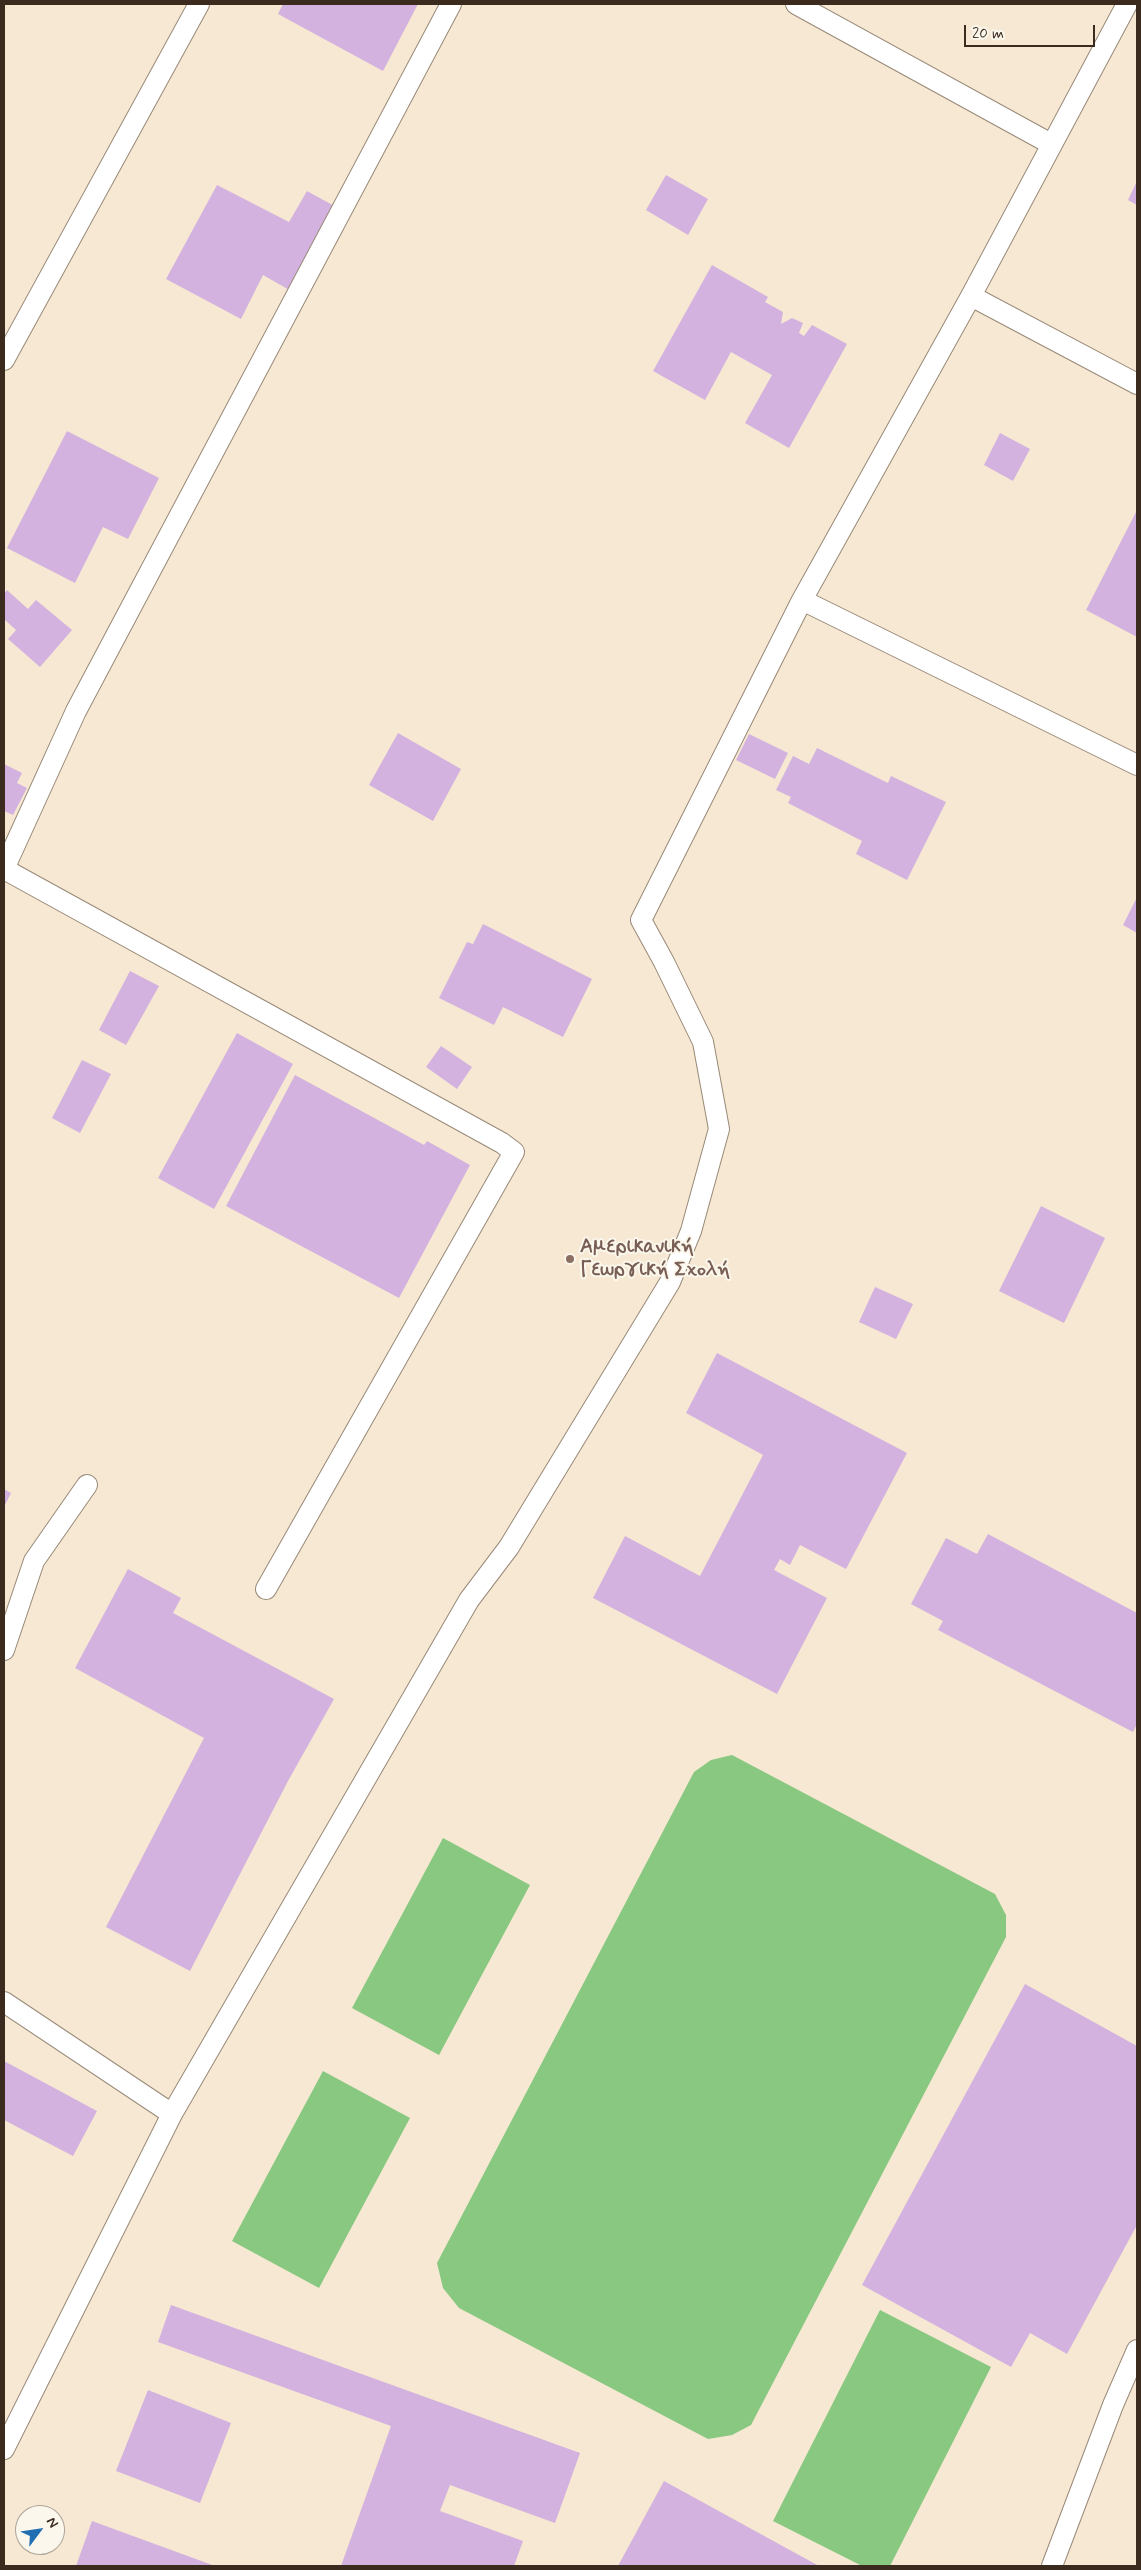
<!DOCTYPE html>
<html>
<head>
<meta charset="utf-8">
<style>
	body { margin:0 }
	#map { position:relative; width:1141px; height:2570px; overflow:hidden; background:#f6e8d2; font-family:Mynerve,sans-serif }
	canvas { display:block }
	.frame { position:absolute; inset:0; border:5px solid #3b2a1e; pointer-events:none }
	.north { position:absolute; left:15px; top:2505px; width:50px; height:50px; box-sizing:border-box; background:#fbf7ec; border:1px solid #aea59a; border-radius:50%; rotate:59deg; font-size:14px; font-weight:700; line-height:20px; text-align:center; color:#3b2a1e }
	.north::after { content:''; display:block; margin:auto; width:18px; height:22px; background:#1f6fb2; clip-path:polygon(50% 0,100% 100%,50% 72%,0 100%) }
	.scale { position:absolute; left:964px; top:25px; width:131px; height:22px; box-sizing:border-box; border:2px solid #3b2a1e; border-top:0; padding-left:6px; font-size:15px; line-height:18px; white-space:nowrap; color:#3b2a1e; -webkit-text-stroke:4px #fbf7ec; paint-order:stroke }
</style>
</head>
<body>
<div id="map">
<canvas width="1141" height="2570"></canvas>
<div class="frame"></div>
<div class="north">N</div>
<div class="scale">20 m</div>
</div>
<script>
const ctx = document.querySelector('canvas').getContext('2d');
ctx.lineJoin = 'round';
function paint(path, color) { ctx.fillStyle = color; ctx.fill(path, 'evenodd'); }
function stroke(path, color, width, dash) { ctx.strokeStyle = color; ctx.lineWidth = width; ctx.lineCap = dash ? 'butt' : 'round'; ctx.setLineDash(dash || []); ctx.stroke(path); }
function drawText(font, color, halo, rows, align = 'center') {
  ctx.font = font + ' Mynerve,sans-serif'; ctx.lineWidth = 4; ctx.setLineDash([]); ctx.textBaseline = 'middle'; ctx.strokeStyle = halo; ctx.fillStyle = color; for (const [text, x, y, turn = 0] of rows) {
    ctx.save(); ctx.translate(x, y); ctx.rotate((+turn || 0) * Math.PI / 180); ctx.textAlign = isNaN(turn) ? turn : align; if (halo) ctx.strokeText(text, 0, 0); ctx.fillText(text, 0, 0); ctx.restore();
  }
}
const green = new Path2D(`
	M732 1755 995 1894 1006 1915V1937L751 2425 732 2435 708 2439 459 2308 443 2288 437 2263 694 1772 711 1760Z
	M443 1838 530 1885 439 2055 352 2008Z
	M323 2071 410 2118 319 2288 232 2241Z
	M880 2310 991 2367 890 2566H862L773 2521Z`);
const building = new Path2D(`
	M283 4H418L383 71 278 14Z
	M666 175 708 199 688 235 646 210Z
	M1137 181V205L1128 200Z
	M217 185 289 222 307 191 338 208 293 292 263 275 241 319 166 279Z
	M712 265 768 297 765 302 783 312 781 324 792 318 803 323 799 333 804 336 812 325 847 344 789 448 745 423 772 375 731 352 705 400 653 371Z
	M67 431 159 478 128 539 103 527 75 583 7 548Z
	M1000 433 1030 449 1013 481 984 465Z
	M1137 510V637L1086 610Z
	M7 590 28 609 36 600 72 630 40 667 8 639 16 630 4 619V594Z
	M398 733 461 769 433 821 369 785Z
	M749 734 788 753 775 779 736 760Z
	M817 748 888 783 891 776 946 802 907 880 856 854 862 841 788 803 791 797 776 790 793 756 809 764Z
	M4 764 22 773 17 783 27 788 13 815 4 811Z
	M1137 897V933L1123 925Z
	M483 924 592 979 563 1037 503 1007 494 1025 439 998 467 942 473 944Z
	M130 971 159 986 126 1045 99 1030Z
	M237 1033 293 1064 214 1209 158 1178Z
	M441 1046 472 1067 457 1089 426 1067Z
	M82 1060 111 1074 80 1133 52 1118Z
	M295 1075 424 1145 427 1141 470 1165 399 1298 226 1206Z
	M1041 1206 1105 1238 1064 1323 999 1291Z
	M875 1287 913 1304 896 1339 859 1322Z
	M717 1353 907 1453 846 1569 800 1545 790 1565 780 1559 774 1570 827 1598 777 1694 593 1598 625 1536 700 1576 763 1455 686 1413Z
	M4 1489 11 1493 4 1507Z
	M988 1534 1137 1613V1724L1133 1732 938 1630 943 1621 911 1604 946 1538 977 1554Z
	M128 1569 181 1598 173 1613 334 1699 288 1781 190 1971 106 1927 204 1738 75 1668Z
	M1025 1984 1137 2046V2225L1067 2354 1030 2333 1011 2367 862 2285Z
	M4 2061 97 2111 73 2156 4 2120Z
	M171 2305 580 2453 555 2523 450 2485 440 2511 523 2541 514 2566H341L391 2426 158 2342Z
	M148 2390 231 2423 200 2503 116 2471Z
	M664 2481 819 2566H618Z
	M92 2521 215 2566H76Z`);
const service = new Path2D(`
	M796 4 1051 144
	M971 296 1137 384
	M4 360 199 4
	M802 600 1137 765
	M4 869 502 1143 514 1152 266 1589
	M4 869 76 711 451 4
	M4 1650 34 1561 87 1485
	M4 2002 172 2114
	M4 2449 172 2114 469 1600 509 1547 670 1282 691 1231 719 1129 703 1042 664 962 641 920 802 600 971 296 1127 4
	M1052 2566 1113 2405 1137 2350`);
const markers = [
	[570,1259,5,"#8d6e63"]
];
const educationNames = [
	["Αμερικανική",580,1248],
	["Γεωργική Σχολή",580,1271]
];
paint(green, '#88c880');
paint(building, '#d4b2df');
stroke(service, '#988978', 22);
stroke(service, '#fff', 20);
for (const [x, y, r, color] of markers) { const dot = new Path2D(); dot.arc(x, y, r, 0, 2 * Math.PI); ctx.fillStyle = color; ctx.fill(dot); stroke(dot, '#fbf7ec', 2); }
drawText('bold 20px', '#785e54', '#fbf7ec', educationNames, 'left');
</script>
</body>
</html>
